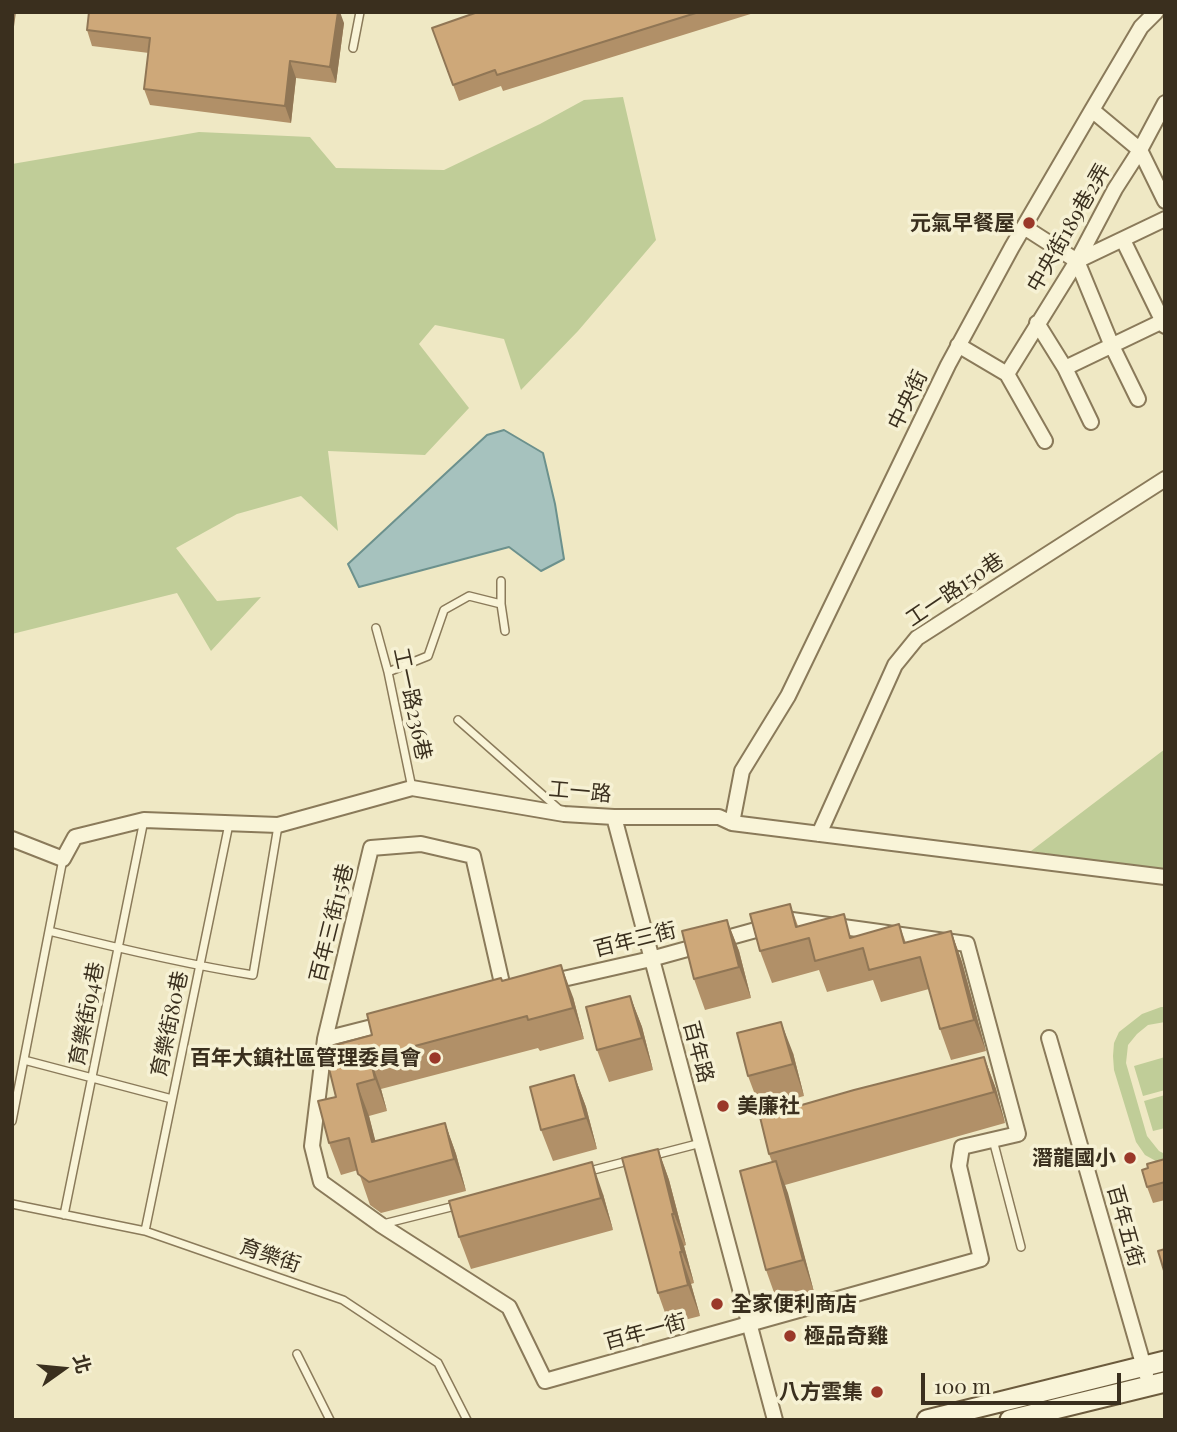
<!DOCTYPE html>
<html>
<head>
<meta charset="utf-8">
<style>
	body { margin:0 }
	#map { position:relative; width:1177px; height:1432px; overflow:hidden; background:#efe8c4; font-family:"Playfair Display","Noto Sans TC",serif }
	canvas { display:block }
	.frame { position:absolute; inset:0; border:14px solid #3a2f1e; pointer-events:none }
	.north { position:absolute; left:28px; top:1334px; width:70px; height:70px; -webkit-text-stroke:5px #f6f1d4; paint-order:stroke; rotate:75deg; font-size:19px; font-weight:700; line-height:28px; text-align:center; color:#3a2f1e }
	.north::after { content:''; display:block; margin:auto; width:24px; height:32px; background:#3a2f1e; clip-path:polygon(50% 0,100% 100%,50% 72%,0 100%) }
	.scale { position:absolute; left:921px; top:1373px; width:200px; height:32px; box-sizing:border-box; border:4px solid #3a2f1e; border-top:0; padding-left:9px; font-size:21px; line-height:24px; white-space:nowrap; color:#3a2f1e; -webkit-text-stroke:5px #f6f1d4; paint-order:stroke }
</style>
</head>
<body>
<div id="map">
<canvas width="1177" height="1432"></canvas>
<div class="frame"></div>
<div class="north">北</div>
<div class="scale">100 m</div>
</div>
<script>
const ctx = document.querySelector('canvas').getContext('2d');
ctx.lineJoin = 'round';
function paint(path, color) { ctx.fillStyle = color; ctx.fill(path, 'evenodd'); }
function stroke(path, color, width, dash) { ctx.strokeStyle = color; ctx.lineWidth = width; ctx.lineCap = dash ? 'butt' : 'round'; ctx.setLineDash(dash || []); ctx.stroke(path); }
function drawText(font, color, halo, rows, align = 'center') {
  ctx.font = font + ' "Playfair Display","Noto Sans TC",serif'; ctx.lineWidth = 7; ctx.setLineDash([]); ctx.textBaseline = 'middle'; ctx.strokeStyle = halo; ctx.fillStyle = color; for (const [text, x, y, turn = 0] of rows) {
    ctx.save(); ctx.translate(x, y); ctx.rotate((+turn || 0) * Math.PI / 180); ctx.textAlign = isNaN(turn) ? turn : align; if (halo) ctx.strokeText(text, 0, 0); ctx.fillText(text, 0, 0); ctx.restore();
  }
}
const green = new Path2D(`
	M623 97 656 240 578 331 521 390 504 339 435 325 419 344 469 408 425 455 328 451 338 531 301 496 237 514 176 548 217 601 261 597 211 651 177 593 12 634V164L199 132 310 137 336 168 444 170 540 124 584 100Z
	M1165 749V874L1031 851Z
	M1161 1007H1165V1022L1148 1025 1137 1034 1128 1045 1126 1063 1147 1136 1159 1151 1165 1154V1166L1145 1155 1136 1142 1114 1070 1113 1056 1114 1043 1119 1032 1142 1014Z
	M1165 1057V1090L1143 1096 1134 1066Z
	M1165 1095V1128L1153 1131 1144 1101Z`);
const water = new Path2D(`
	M504 430 543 453 555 504 564 559 541 571 509 547 359 587 348 564 487 435Z`);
const service = new Path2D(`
	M353 48 360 12
	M501 604 505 631
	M376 628 388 672 412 788
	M388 672 428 656 444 610 469 596 501 604V581
	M458 720 561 811
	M49 931C117 948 184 964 253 975L278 826
	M24 1060 172 1099
	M12 1121 63 859
	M993 1140 1021 1247
	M651 1156 701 1143
	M586 1172 632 1160
	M12 1204 145 1231 343 1300 438 1363 467 1420
	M64 1215 144 820
	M383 1224 459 1205
	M145 1231 229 824
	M297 1354 330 1420`);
const minor = new Path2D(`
	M1092 110 1140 150 1165 201
	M1024 227 1077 261
	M1123 240 1165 326
	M1077 261 1112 346 1138 399
	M1077 261 1165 219
	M1037 323 1065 368 1091 422
	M958 345 1007 374 1045 441
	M1065 368 1165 320
	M1007 374 1077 261 1115 189 1140 150 1165 103
	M614 817 775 1420
	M732 823 742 771 788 696 948 365 1012 247 1092 110 1141 27 1156 12
	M819 834 895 665 917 638 1165 479
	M12 839 63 859 75 837 144 820 278 825 412 788 564 814 614 817H719L732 823 1165 877
	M504 992 473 856 421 844 371 848 325 1039 312 1146 321 1182 381 1225 509 1307 545 1381 981 1259 959 1166 962 1147 1018 1134 967 944 792 920 651 959 550 982
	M1049 1038 1146 1374
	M325 1039 388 1023`);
const secondary = new Path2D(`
	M927 1420 1165 1361
	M1010 1420 1165 1382`);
const wall = new Path2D(`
	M474 12H757L503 91 501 86 459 101 432 28 475 13Z
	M344 23 336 83 296 78 291 123 150 105 144 89 149 53 92 46 87 30Z
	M790 904 798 926 852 937 899 924 906 943 951 931 962 962 986 1051 951 1060 940 1029 929 989 881 1002 873 980 827 992 819 970 772 983 760 951Z
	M727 920 739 951 751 998 705 1010 694 979Z
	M502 981 573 997 584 1039 540 1051 538 1048 381 1089 387 1111 369 1116 375 1141 445 1123 456 1154 466 1191 381 1213 370 1205 358 1170 341 1175 329 1143 336 1097 372 1035Z
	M630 996 642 1027 653 1070 609 1082 597 1050Z
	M793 1053 804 1096 760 1108 748 1076Z
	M984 1057 996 1089 1005 1123 785 1185 814 1292 777 1301 766 1270 772 1162 769 1154Z
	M574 1075 586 1107 597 1149 553 1161 541 1130Z
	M658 1149 669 1180 686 1245 684 1246 694 1283 691 1284 700 1316 669 1324 658 1293Z
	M1165 1159V1200L1153 1203 1147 1187 1148 1168Z
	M603 1194 613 1230 471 1269 459 1237Z`);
const shadedWall = new Path2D(`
	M12 12H16L12 41Z
	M338 12H340L344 23 336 83 330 67Z
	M290 61 296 78 291 123 285 106Z
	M727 920 739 951 751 998 739 967Z
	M951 931 962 962 986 1051 974 1020Z
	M561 965 573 997 584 1039 573 1008Z
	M630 996 642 1027 653 1070 642 1038Z
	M781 1022 793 1053 804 1096 793 1064Z
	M984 1057 996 1089 1005 1123 994 1092Z
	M370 1058 381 1089 387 1111 375 1079Z
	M574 1075 586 1107 597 1149 586 1118Z
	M357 1084 369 1116 384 1174 372 1142Z
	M445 1123 456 1154 466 1191 454 1159Z
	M658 1149 669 1180 686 1245 674 1214Z
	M776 1161 788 1193 814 1292 803 1260Z
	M592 1162 603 1194 613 1230 601 1198Z
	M672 1214 684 1246 694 1283 682 1252Z
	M680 1252 691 1284 700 1316 688 1285Z`);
const building = new Path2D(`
	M89 12H338L330 67 290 61 285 106 144 89 150 38 87 30Z
	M474 12H699L497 75 495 70 453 85 432 28 475 13Z
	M790 904 796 927 844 914 850 938 899 924 904 943 951 931 974 1020 940 1029 920 957 869 970 863 948 815 961 809 938 760 951 750 914Z
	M727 920 739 967 694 979 682 931Z
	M561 965 573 1008 528 1020 527 1016 370 1058 375 1079 357 1084 372 1142 445 1123 454 1159 369 1182 358 1174 349 1138 329 1143 318 1101 336 1097 324 1048 372 1035 367 1014 501 978 502 981Z
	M630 996 642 1038 597 1050 586 1007Z
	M781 1022 793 1064 748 1076 737 1033Z
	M984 1057 994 1092 769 1154 760 1117 854 1090Z
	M574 1075 586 1118 541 1130 530 1087Z
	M658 1149 674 1214H672L682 1252H680L688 1285 658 1293 622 1158Z
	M1165 1159V1182L1147 1187 1142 1170 1148 1168 1147 1164Z
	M776 1161 803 1260 766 1270 740 1171Z
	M592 1162 601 1198 459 1237 449 1201Z
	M1165 1249V1274L1158 1251Z`);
const markers = [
	[1029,223,7,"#9a3829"],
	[435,1058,7,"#9a3829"],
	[723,1106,7,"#9a3829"],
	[1130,1158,7,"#9a3829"],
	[717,1304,7,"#9a3829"],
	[790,1336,7,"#9a3829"],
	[877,1392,7,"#9a3829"]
];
const poiNames = [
	["元氣早餐屋",1015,223],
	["百年大鎮社區管理委員會",421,1058],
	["美廉社",737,1106,"left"],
	["潛龍國小",1116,1158],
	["全家便利商店",731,1304,"left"],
	["極品奇雞",804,1336,"left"],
	["八方雲集",863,1392]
];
const streetNames = [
	["中央街189巷2弄",1069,228,-60],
	["中央街",908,400,-64],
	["工一路150巷",955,590,-34],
	["工一路236巷",412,704,78],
	["工一路",580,792,5],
	["百年三街15巷",332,923,-76],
	["百年三街",635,940,-14],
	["育樂街94巷",87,1014,-79],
	["育樂街80巷",170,1024,-78],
	["百年路",698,1052,75],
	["百年五街",1125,1226,74],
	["育樂街",270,1256,19],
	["百年一街",645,1332,-15]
];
paint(green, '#c0cd98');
paint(water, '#a6c2be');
stroke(water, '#6c918d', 2);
stroke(service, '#8a7a5a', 10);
stroke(minor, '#8a7a5a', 18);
stroke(secondary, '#6c5b3d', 23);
stroke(service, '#f9f4d8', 7);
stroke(minor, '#f9f4d8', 14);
stroke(secondary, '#f9f4d8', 19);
paint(wall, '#b19068');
paint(shadedWall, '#907655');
paint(building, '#cea879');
stroke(building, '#907655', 2);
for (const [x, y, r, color] of markers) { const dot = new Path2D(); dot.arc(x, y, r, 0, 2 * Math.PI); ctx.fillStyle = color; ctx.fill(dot); stroke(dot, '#f6f1d4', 2.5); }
drawText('bold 21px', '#3a2f1e', '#f6f1d4', poiNames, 'right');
drawText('21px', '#3a2f1e', '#f6f1d4', streetNames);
</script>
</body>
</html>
